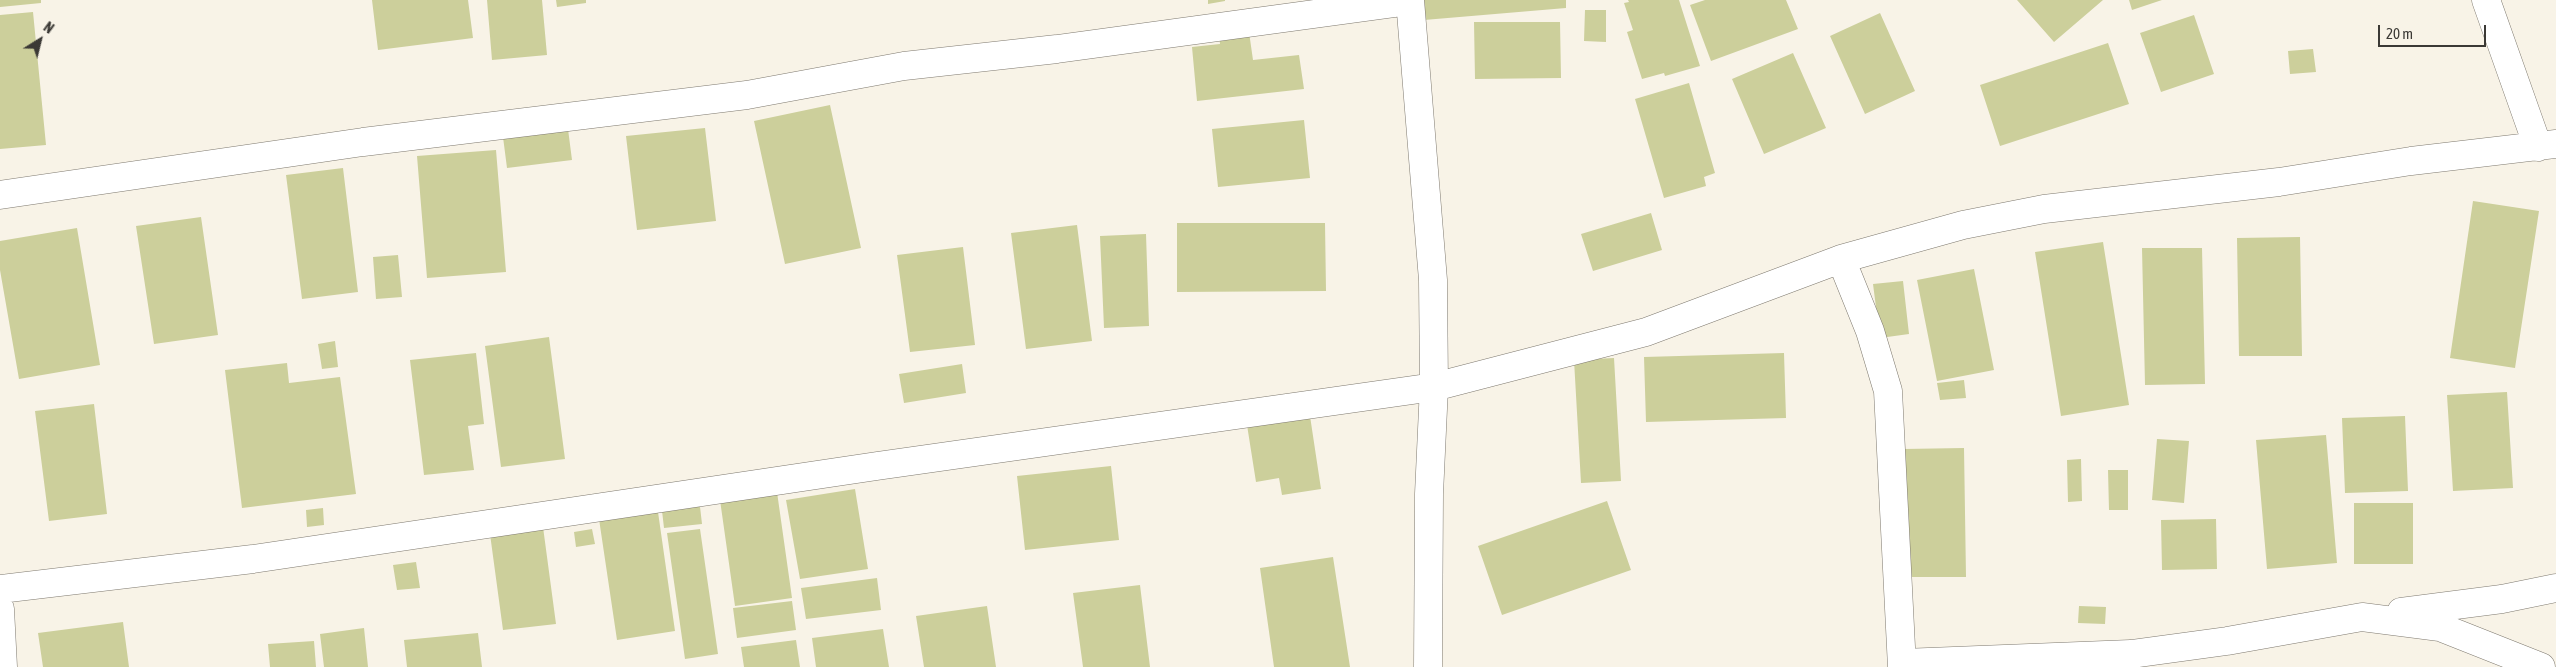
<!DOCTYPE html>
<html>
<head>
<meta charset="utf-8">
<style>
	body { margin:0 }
	#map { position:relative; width:2556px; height:667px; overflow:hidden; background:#f8f3e7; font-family:"Asap Condensed",sans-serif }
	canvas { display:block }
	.north { position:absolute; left:15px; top:15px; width:50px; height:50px; -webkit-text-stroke:4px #f8f3e7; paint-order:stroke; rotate:36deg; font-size:14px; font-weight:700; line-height:20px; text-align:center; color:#3b3935 }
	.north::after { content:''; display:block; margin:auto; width:18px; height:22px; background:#3b3935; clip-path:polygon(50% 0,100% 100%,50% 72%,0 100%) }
	.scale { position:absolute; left:2378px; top:25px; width:108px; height:22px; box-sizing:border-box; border:2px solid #3b3935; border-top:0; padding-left:6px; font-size:15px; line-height:18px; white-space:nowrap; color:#3b3935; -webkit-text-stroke:4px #f8f3e7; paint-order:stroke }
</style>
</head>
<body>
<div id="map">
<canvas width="2556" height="667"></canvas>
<div class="north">N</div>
<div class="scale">20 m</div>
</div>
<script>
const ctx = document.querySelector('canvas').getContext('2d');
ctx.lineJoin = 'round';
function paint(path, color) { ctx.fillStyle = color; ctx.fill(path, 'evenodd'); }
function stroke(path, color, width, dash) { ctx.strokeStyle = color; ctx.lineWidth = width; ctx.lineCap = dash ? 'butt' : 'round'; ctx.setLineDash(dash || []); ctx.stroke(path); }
const building = new Path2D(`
	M0 0H41V3L0 7Z
	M372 0H468L473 38 378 50Z
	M487 0H542L547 55 492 60Z
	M556 0H586V3L557 7Z
	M1208 0H1225V1L1208 4Z
	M1422 0H1566V8L1424 20Z
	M1628 0H1679L1700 66 1665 76 1664 73 1642 79 1627 32 1633 30 1624 3 1629 2Z
	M1705 0H1786L1798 29 1711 61 1690 5Z
	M2017 0H2103L2054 42Z
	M2129 0H2162L2132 10Z
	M1585 10H1606V42L1584 41Z
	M33 12 46 145 0 149V15Z
	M1880 13 1915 91 1865 114 1830 36Z
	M2194 15 2214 74 2161 92 2140 33Z
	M1474 22H1560L1561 78 1475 79Z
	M1249 32 1253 60 1299 55 1304 89 1197 101 1192 47 1220 44 1219 35Z
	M2108 43 2129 104 2000 146 1980 85Z
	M2313 49 2316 72 2290 74 2288 51Z
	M1793 53 1826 128 1764 154 1732 79Z
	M1689 83 1715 173 1704 177 1706 186 1664 198 1635 99Z
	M830 105 861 248 785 264 754 121Z
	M1304 120 1310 178 1218 187 1212 129Z
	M705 128 716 221 637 230 626 136Z
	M568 129 572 160 507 168 503 137Z
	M496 150 506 272 427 278 417 156Z
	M343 168 358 292 302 299 286 175Z
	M2473 201 2539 211 2515 368 2450 358Z
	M1651 213 1662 250 1593 271 1581 234Z
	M201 217 218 335 154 344 136 226Z
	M1177 223H1325L1326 291 1177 292Z
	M1077 225 1092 341 1026 349 1011 233Z
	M77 228 100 365 19 379 0 270V241Z
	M1146 234 1149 326 1104 328 1100 236Z
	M2300 237 2302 356H2239L2237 238Z
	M2103 242 2129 405 2061 416 2035 252Z
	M963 247 975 345 910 352 897 255Z
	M2142 248H2202L2205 384 2145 385Z
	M398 255 402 297 376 299 373 257Z
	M1974 269 1994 370 1937 381 1917 280Z
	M1903 281 1909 334 1880 338 1873 284Z
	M549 337 565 459 501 467 485 346Z
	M335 341 338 367 322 369 318 344Z
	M476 353 484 424 468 426 474 470 424 475 410 360Z
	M1784 353 1786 418 1646 422 1644 357Z
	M1614 358 1621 481 1581 483 1574 360Z
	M287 363 289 383 340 377 356 494 242 508 225 370Z
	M962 364 966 393 904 403 899 374Z
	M1964 380 1966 398 1940 400 1937 383Z
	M2507 392 2513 488 2453 491 2447 395Z
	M94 404 107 514 49 521 35 411Z
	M1310 416 1321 489 1282 495 1279 478 1256 482 1247 425Z
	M2405 416 2408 491 2345 493 2342 418Z
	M2326 435 2337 563 2267 569 2256 440Z
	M2157 439 2189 441 2184 503 2152 500Z
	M1964 448 1966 577H1905L1904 449Z
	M2081 459 2082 501 2068 502 2067 460Z
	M1111 466 1119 540 1025 550 1017 476Z
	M2108 470H2128V510H2109Z
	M855 489 868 569 800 579 786 500Z
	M777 492 792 598 735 606 720 500Z
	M699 498 702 524 664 528 661 502Z
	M1607 501 1631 570 1502 615 1478 546Z
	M2354 503H2413V564H2354Z
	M323 508 324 525 307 527 306 510Z
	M658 512 675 631 617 640 599 519Z
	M2216 519 2217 569 2162 570 2161 520Z
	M543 527 556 624 503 630 490 534Z
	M592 529 595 544 576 547 574 532Z
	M700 529 718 654 685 659 667 533Z
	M1333 557 1350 667H1274L1260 568Z
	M416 562 420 588 397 590 393 565Z
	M877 578 881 610 806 619 801 588Z
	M1140 585 1150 667H1083L1073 593Z
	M792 601 796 630 737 638 733 608Z
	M987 606 996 667H924L916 616Z
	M2079 606 2106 607 2105 624 2078 623Z
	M123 622 129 667H43L38 633Z
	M364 628 368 667H324L320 634Z
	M883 629 889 667H816L812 638Z
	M478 633 482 667H407L404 640Z
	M796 640 800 667H744L741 647Z
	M314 641 316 667H270L268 644Z`);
const street = new Path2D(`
	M1410 0 1433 280 1434 387 1429 494 1428 667
	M2486 0 2538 147
	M0 195 363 142 747 95 904 66 1057 49 1410 1
	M1841 259 1870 331 1888 391 1902 667
	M0 589 253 559 877 466 1434 387 1646 332 1841 259 1963 225 2044 209 2279 182 2411 161 2556 144
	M0 609 3 667
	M2401 612 2502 599 2556 588
	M1903 663 2131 654 2227 641 2362 617 2440 627 2541 667`);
paint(building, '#cccf9b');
stroke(street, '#7e796f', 29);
stroke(street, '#fff', 28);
</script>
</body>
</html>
